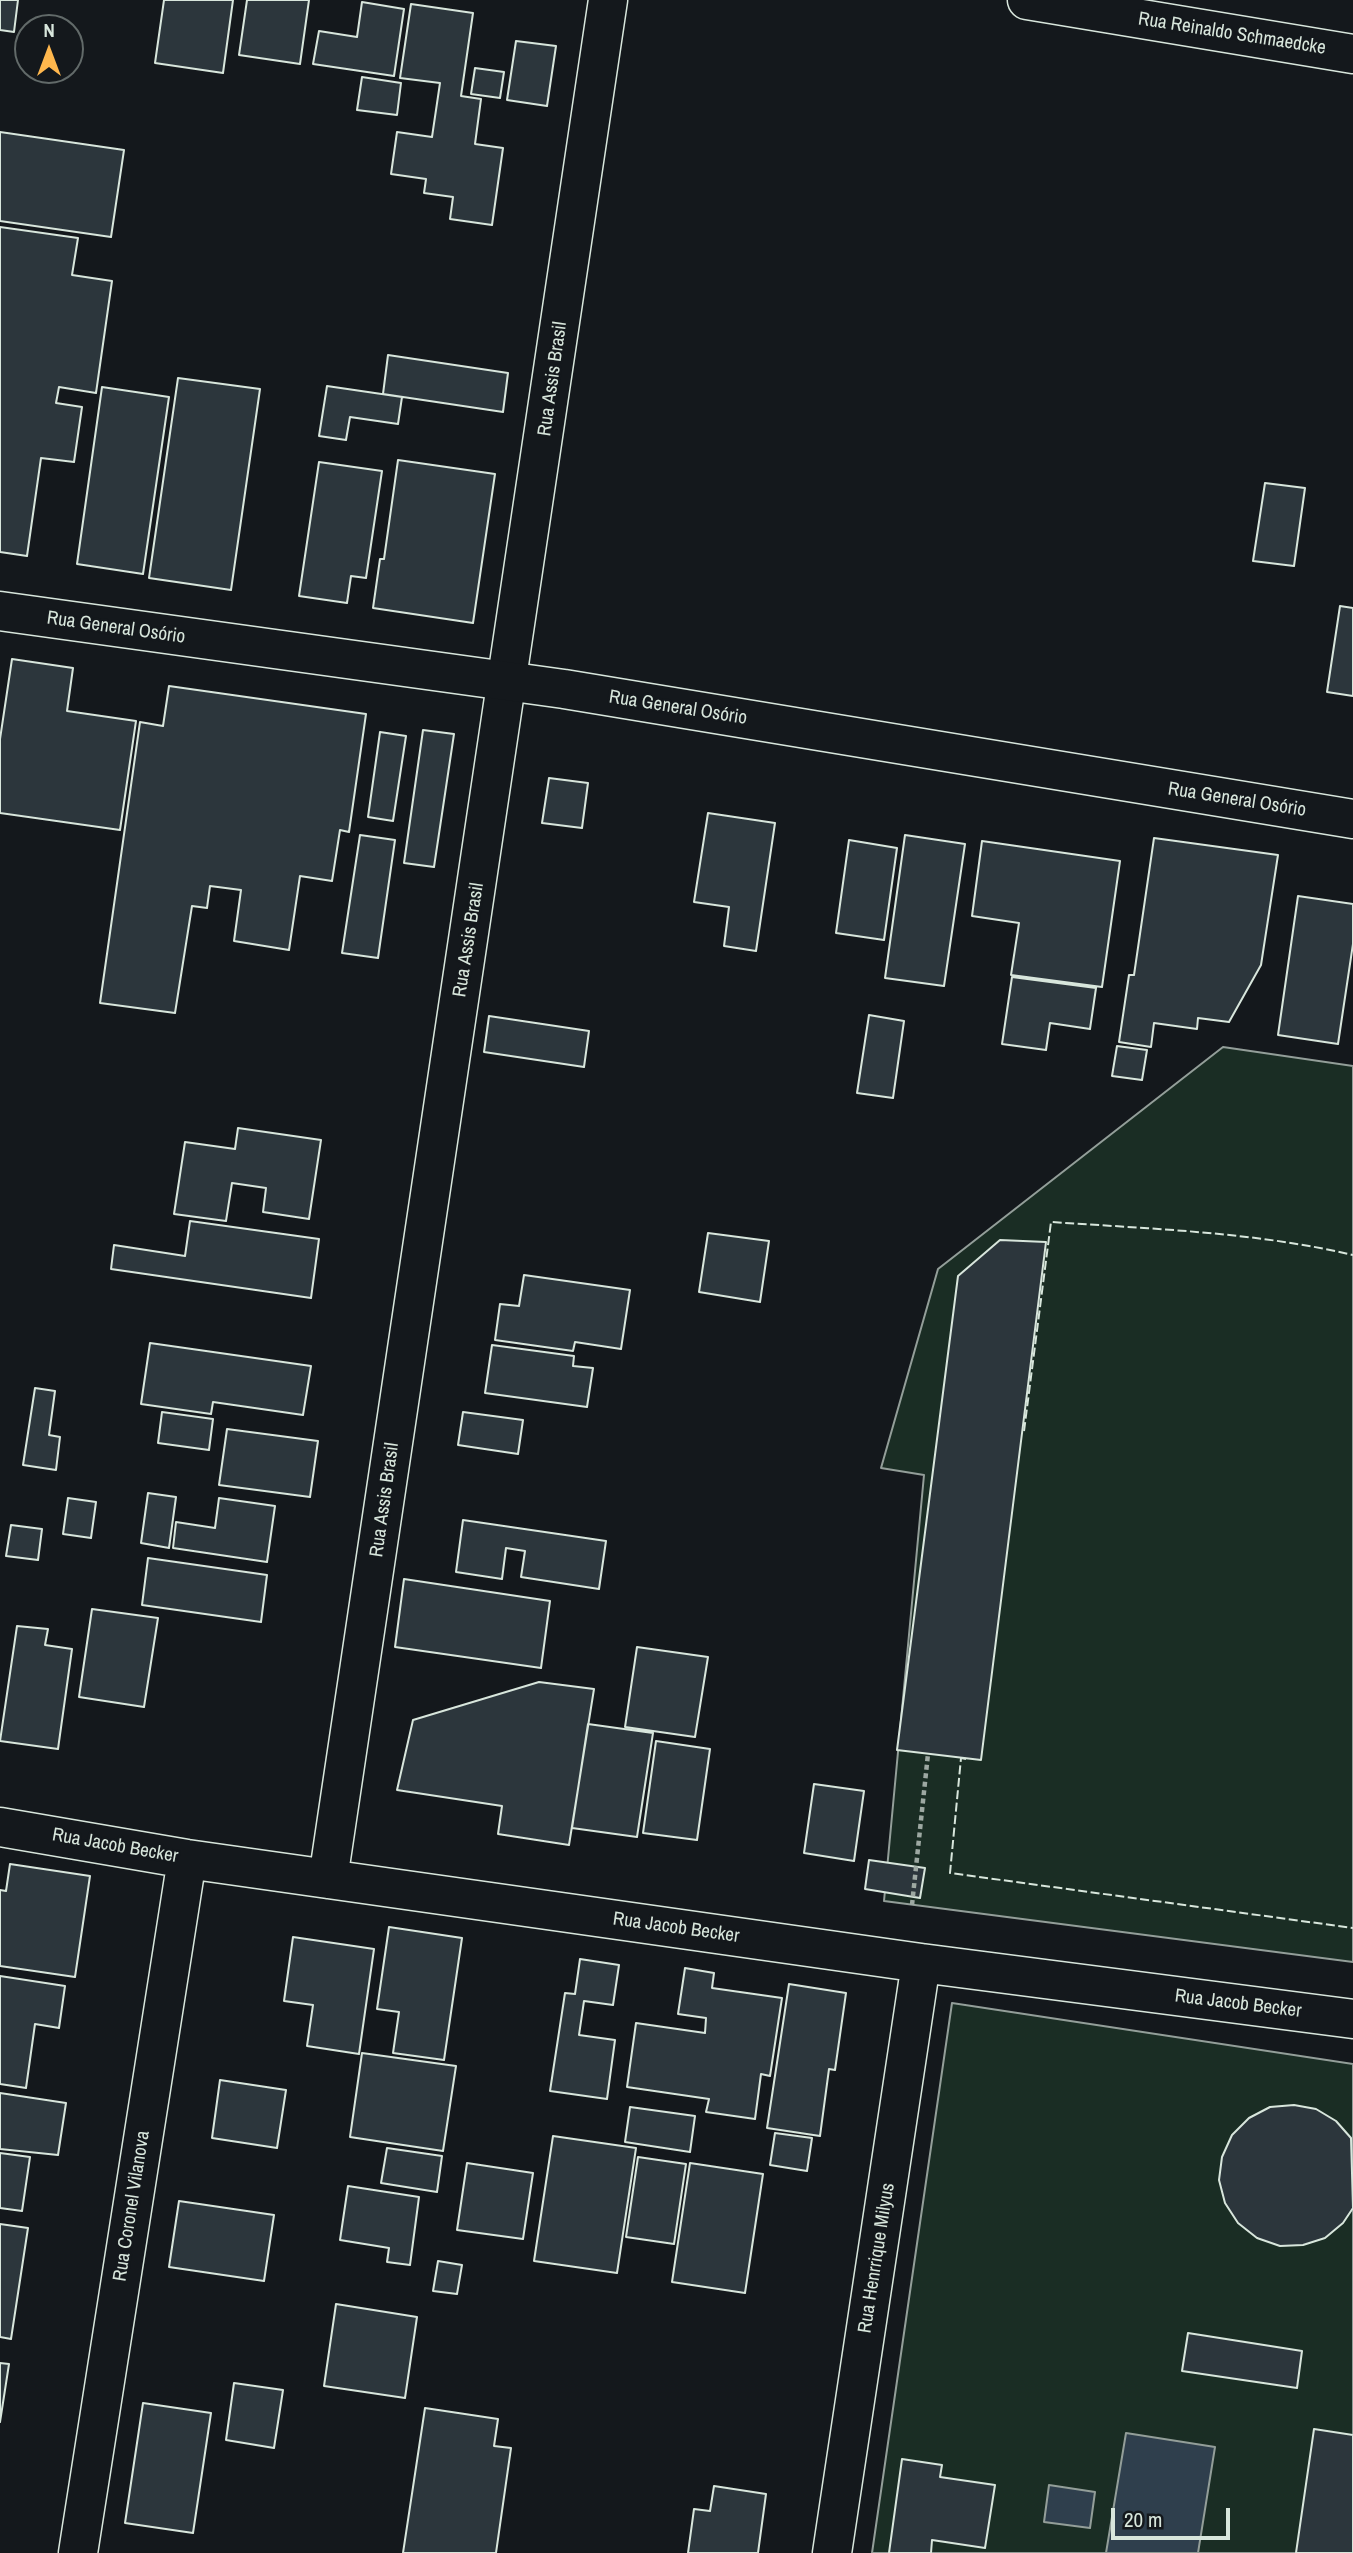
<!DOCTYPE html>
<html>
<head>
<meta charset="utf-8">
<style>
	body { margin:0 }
	#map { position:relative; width:1353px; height:2553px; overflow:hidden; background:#14181c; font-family:"Archivo Narrow",sans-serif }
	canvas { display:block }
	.north { position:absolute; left:14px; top:14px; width:70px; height:70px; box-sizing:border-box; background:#14181c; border:2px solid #626a69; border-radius:50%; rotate:0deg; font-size:19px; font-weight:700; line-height:28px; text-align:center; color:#d8e6dc }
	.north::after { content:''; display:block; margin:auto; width:24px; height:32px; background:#ffb74d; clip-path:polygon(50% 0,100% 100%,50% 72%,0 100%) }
	.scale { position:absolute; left:1111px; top:2508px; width:119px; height:32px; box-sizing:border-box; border:4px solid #d8e6dc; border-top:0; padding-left:9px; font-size:21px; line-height:24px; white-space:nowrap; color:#d8e6dc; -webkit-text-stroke:5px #14181c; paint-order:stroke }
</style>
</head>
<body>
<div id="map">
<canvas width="1353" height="2553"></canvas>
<div class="north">N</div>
<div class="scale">20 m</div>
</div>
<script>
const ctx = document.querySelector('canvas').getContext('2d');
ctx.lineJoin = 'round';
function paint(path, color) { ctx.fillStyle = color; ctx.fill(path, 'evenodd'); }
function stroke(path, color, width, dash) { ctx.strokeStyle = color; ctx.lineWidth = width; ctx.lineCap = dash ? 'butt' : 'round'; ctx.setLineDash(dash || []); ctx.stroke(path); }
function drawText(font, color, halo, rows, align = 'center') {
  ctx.font = font + ' "Archivo Narrow",sans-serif'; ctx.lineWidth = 5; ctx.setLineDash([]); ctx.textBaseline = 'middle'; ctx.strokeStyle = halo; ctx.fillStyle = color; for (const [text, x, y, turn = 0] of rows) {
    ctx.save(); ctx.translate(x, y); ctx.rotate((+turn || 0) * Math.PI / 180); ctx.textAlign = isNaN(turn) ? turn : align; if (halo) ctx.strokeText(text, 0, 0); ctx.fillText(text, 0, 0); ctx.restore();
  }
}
const green = new Path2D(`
	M1223 1047 1353 1066V1962L884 1901 924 1475 881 1468 938 1269Z
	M952 2003 1353 2064V2553H872Z`);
const water = new Path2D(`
	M1126 2433 1215 2447 1198 2553H1106Z
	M1049 2485 1095 2492 1090 2528 1044 2522Z`);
const building = new Path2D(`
	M0 0H18L14 32 0 30Z
	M164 0H233L223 73 155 63Z
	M247 0H309L300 64 239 55Z
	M362 2 404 9 394 76 313 64 319 31 357 37Z
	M411 4 473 13 461 96 481 99 475 144 503 148 492 225 450 219 453 197 424 193 426 179 391 174 397 132 432 137 440 83 400 78Z
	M516 41 556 46 547 106 507 100Z
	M475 68 504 72 500 98 471 94Z
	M362 77 401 83 397 115 357 110Z
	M0 132 124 150 111 237 0 221Z
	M0 227 78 238 72 275 112 281 96 393 59 387 56 403 82 407 74 462 41 458 27 556 0 552Z
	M388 355 508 373 503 412 383 394Z
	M178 378 260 389 231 590 149 578Z
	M327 386 402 397 398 424 350 417 346 440 319 436Z
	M102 387 169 397 143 574 77 564Z
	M398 460 495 474 473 623 373 608 380 559H384Z
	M319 462 382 471 366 578 351 576 347 603 299 596Z
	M1265 483 1305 488 1294 566 1253 561Z
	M1340 606 1353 608V696L1327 692Z
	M12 659 73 668 67 711 136 721 120 830 0 813V739Z
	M169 686 366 714 349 832 340 830 332 881 300 876 289 950 234 941 241 890 210 886 207 908 192 906 175 1013 100 1003 140 722 163 726Z
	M423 730 454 734 434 867 404 863Z
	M380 732 406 736 393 821 368 817Z
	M549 778 588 783 582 828 542 823Z
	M708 813 775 823 756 951 724 946 729 907 694 902Z
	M360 835 395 840 378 958 342 953Z
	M905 835 965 844 944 986 885 978Z
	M1154 838 1278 855 1261 965 1229 1022 1198 1018 1197 1029 1154 1023 1151 1047 1119 1042 1129 975H1134Z
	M849 840 897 848 884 940 836 933Z
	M982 841 1120 861 1102 987 1011 975 1019 923 972 916Z
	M1298 896 1353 904V944L1338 1044 1278 1035Z
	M1012 977 1096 988 1090 1029 1050 1023 1046 1050 1002 1044Z
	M869 1015 904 1021 893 1098 857 1093Z
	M489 1016 589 1031 584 1067 484 1052Z
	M1117 1046 1147 1050 1142 1080 1112 1076Z
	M238 1128 321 1140 309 1219 263 1212 266 1188 232 1183 226 1221 174 1214 185 1142 235 1149Z
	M190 1221 319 1239 311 1298 111 1269 114 1245 185 1256Z
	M708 1233 769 1241 760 1302 699 1292Z
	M1000 1240 1046 1242 981 1760 897 1750 958 1276Z
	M524 1275 630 1290 621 1349 575 1342 573 1351 495 1340 500 1304 519 1306Z
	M150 1343 311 1366 303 1415 213 1402 211 1414 141 1404Z
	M492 1345 574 1356 573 1366 593 1368 587 1407 485 1393Z
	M35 1388 55 1391 49 1435 60 1437 56 1470 23 1465Z
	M162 1412 213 1419 209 1450 158 1443Z
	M463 1412 523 1420 518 1454 458 1445Z
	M227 1429 318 1441 310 1497 219 1485Z
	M148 1493 176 1497 169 1548 141 1543Z
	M68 1498 96 1502 91 1538 63 1534Z
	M219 1498 275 1506 267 1562 173 1548 176 1522 215 1528Z
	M463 1520 606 1541 599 1589 521 1577 525 1551 506 1548 502 1579 456 1572Z
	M11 1525 42 1529 38 1560 6 1556Z
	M148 1558 267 1575 261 1622 142 1605Z
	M404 1579 550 1601 541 1668 395 1647Z
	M92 1609 158 1618 144 1707 79 1697Z
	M17 1626 48 1629 45 1645 72 1649 58 1749 0 1741Z
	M637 1647 708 1657 695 1737 625 1727Z
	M539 1682 594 1689 569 1845 498 1834 502 1806 397 1790 413 1720Z
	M588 1724 653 1733 637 1837 572 1828Z
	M656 1741 710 1749 697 1840 643 1833Z
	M814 1784 864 1791 854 1861 804 1853Z
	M869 1860 925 1868 920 1898 865 1889Z
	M10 1864 90 1876 75 1977 0 1966V1890L6 1891Z
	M389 1927 462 1938 444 2060 393 2053 399 2012 377 2009Z
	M293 1937 374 1949 359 2054 307 2046 313 2005 284 2001Z
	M580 1959 619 1965 613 2005 584 2001 579 2035 615 2040 607 2099 550 2091 565 1993 575 1994Z
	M685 1968 714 1973 712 1988 782 1998 770 2076 761 2074 755 2119 706 2112 709 2099 627 2087 636 2023 705 2033 706 2018 678 2014Z
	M0 1976 65 1986 59 2028 35 2024 26 2088 0 2084Z
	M789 1984 846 1993 835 2070 829 2069 820 2136 767 2128Z
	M362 2053 456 2066 443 2151 350 2137Z
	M220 2080 286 2090 277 2148 212 2138Z
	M0 2093 66 2103 58 2155 0 2149Z
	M1294 2105 1316 2109 1336 2121 1351 2138 1353 2208 1343 2223 1325 2238 1303 2245 1280 2246 1257 2238 1238 2223 1225 2203 1219 2180 1222 2157 1232 2135 1249 2118 1270 2107Z
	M630 2107 695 2116 690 2152 625 2142Z
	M775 2133 812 2138 807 2171 770 2165Z
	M553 2136 636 2148 617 2273 534 2261Z
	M387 2148 442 2156 437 2192 381 2183Z
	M0 2153 30 2157 22 2211 0 2208Z
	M638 2157 686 2164 674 2244 626 2237Z
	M467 2163 533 2173 523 2239 457 2230Z
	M690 2163 763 2174 745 2293 672 2282Z
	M348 2186 419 2197 410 2265 387 2262 389 2248 340 2240Z
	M179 2201 274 2215 264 2281 169 2267Z
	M0 2224 28 2228 11 2339 0 2337Z
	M438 2261 462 2265 457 2294 433 2291Z
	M336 2304 417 2317 405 2398 324 2386Z
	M1188 2333 1302 2351 1297 2388 1182 2371Z
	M0 2363 9 2364 0 2422Z
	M234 2383 283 2390 274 2448 226 2440Z
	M143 2403 211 2413 193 2533 125 2523Z
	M425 2408 498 2419 494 2446 511 2448 496 2553H403Z
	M1314 2429 1353 2435V2553H1296Z
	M902 2459 942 2465 940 2477 995 2485 985 2548 932 2540 931 2553H889Z
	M714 2486 766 2494 758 2553H688L694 2509 710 2511Z`);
const path = new Path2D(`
	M912 1905 928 1754`);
const minor = new Path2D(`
	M1027 0 1353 54
	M0 1827 187 1859 921 1963 1353 2019
	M328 1879 608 0
	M78 2553 187 1859
	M832 2553 921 1963`);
const major = new Path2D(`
	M0 611 564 689 1353 819`);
const fence = new Path2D(`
	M1024 1431 1051 1222C1152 1229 1255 1232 1353 1255
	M966 1759 961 1758 950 1873 1353 1928`);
const streetNames = [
	["Rua Reinaldo Schmaedcke",1232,34,9],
	["Rua Assis Brasil",553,379,-82],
	["Rua General Osório",116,628,8],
	["Rua General Osório",678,708,9],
	["Rua General Osório",1237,800,9],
	["Rua Assis Brasil",469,940,-81],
	["Rua Assis Brasil",385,1500,-82],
	["Rua Jacob Becker",115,1846,10],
	["Rua Jacob Becker",676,1928,8],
	["Rua Jacob Becker",1238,2004,7],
	["Rua Coronel Vilanova",132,2206,-81],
	["Rua Henrrique Milyus",877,2258,-81]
];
paint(green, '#1a2d24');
stroke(green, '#939e99', 2);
paint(water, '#2f3f4d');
stroke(water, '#939e99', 2);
paint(building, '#2c363c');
stroke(building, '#d8e6dc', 2);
stroke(minor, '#d8e6dc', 41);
stroke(major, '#d8e6dc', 41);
stroke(path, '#9da8a2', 4.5, [5, 3.5]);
stroke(minor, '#14181c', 38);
stroke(major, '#14181c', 38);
stroke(fence, '#d8e6dc', 2, [9, 3.5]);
drawText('19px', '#d8e6dc', '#14181c', streetNames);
</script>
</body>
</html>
